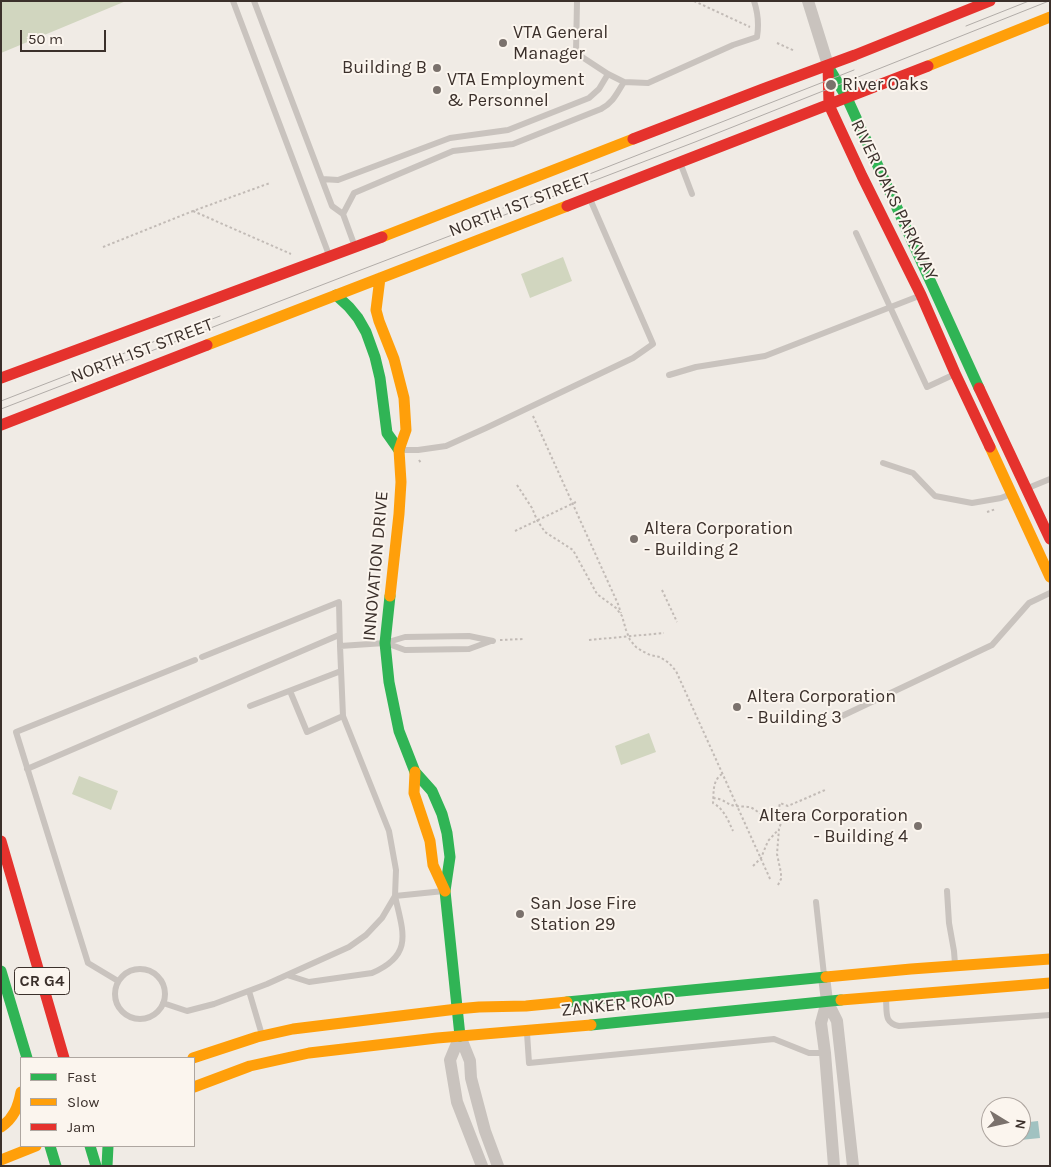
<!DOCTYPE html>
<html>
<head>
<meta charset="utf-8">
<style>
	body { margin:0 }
	#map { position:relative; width:1051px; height:1167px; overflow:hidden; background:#f0ebe5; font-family:Karla,sans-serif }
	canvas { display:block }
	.frame { position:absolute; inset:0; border:2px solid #3b302b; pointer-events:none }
	.legend { position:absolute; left:20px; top:1057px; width:175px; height:90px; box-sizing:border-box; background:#fbf5ee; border:1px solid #aea6a0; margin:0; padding:6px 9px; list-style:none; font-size:15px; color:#3b302b }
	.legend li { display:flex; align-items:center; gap:10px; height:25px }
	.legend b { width:25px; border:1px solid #aea6a0 }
	.north { position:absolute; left:981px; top:1097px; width:50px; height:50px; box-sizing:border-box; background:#fbf5ee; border:1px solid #aea6a0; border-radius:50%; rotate:99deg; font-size:14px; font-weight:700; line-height:20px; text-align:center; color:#3b302b }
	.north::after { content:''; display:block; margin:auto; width:18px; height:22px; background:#7a716c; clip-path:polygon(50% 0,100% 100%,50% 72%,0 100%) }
	.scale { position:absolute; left:20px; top:30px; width:86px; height:22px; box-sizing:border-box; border:2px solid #3b302b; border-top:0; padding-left:6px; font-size:15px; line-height:18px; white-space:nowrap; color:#3b302b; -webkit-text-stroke:4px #fbf5ee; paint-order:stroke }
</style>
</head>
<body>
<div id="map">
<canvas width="1051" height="1167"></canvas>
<div class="frame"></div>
<ul class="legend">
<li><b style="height:6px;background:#30b455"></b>Fast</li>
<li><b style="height:6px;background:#ff9f0a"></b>Slow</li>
<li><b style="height:6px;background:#e5322d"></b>Jam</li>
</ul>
<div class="north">N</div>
<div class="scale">50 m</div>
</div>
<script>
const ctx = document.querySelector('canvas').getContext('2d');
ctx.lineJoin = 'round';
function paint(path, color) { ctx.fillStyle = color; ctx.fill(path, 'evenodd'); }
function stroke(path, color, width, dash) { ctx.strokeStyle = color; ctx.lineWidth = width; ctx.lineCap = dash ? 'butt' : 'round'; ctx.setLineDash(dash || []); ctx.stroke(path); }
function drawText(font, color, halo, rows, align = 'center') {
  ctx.font = font + ' Karla,sans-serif'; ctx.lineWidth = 4; ctx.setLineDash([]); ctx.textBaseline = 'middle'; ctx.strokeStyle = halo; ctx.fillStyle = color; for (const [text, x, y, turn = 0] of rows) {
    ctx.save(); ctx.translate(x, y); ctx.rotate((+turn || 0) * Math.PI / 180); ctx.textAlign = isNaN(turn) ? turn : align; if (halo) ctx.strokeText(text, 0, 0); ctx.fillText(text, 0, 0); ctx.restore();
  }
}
const green = new Path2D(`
	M1 1H126L1 53Z
	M563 257 572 281 530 298 521 274Z
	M649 733 656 752 621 765 615 746Z
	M79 776 118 791 111 810 72 794Z`);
const water = new Path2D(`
	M1038 1121 1040 1138 1001 1142 1000 1137H1021V1123Z`);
const path = new Path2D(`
	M694 1 750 27
	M777 43 795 51
	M193 211 291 254
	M103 247 193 211 270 183
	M533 416 618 604 621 613
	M419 460 421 463
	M517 485 532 508 537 520 545 532 573 550 597 594 616 608 622 616 626 630 630 640 636 647 642 651 650 655 660 657 669 663 676 671 771 881
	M987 512 996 509
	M515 531 578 501
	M662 590 677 622
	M500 640 523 639
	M722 774C712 781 714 792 713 803 724 809 728 820 733 831
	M713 798C725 799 727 805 736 806 741 807 748 806 752 808 758 811 760 815 766 816
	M753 866 761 858 768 841 779 829
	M778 885 781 879V873L777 854 779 829 781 823 779 808 780 803 788 806 825 790`);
const lane = new Path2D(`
	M233 1 329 255
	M254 1 332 206 343 214 354 244
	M577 1 576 53 608 74 624 82 648 83 733 45 757 37C759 25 758 13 754 1
	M681 165 692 194
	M322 179 338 180 450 138 508 130 589 98 599 89 608 74
	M343 214 354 193 453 151 513 144 601 109C613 103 617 93 624 82
	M856 233 927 387 955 374
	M669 375 696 367 765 356 919 296
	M400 450H418L446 446 486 428 633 358 653 344 590 199
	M883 463 913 473 935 496 972 503 1001 498 1011 494
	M1028 488 1050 479
	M386 643 405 650 469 649 491 641
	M202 657 339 602 340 646
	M290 691 307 732 343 716
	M250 706 341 671
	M842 716 992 645 1029 603 1050 593
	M27 769 339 635
	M947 891 949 923 954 951 955 964
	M816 902 824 975
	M115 994a25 25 0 1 1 50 0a25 25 0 1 1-50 0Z
	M287 975 309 982 372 973C414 955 403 932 395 896L444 891
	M118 981 88 963 16 732 195 660
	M249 991 262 1035
	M886 999C887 1013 884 1023 899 1026L1050 1015
	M163 1003 187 1011 214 1004 267 984 349 947 366 935 382 918 395 896 396 870 389 831 343 716 340 646 385 643 405 637 469 636 493 641
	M527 1033 529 1063 774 1039 809 1053H825`);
const street = new Path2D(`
	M808 1 828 65
	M824 977 827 1001 837 1021 853 1166
	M827 1001 821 1023 825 1053 834 1166
	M460 1036 450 1060 457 1102 482 1166
	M460 1036 470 1061 471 1078 485 1131 498 1166`);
const fast = new Path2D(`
	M829 68 847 98 979 388
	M336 295 349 307 358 318 366 332 375 357 380 378 387 433 399 450
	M390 596 385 643 389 682 399 731 415 772 432 791 442 814 447 833 450 857 445 891 460 1036
	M1 971 27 1058
	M567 1002 826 977
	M591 1025 841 1000
	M50 1146 56 1166
	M90 1146 96 1166
	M107 1166 108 1146`);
const slow = new Path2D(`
	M928 66 1050 17
	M382 237 633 139
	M380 278 376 310 379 321 394 359 404 398 406 430 399 450 401 482 399 514 390 596
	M207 345 567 206
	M990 447 1050 577
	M415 772 414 793 430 841 433 865 445 891
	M826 977 911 969 1050 959
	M841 1000 1050 983
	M193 1058 257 1037 293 1029 457 1009 479 1007 526 1006 567 1002
	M194 1087 250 1066 309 1053 437 1038 591 1025
	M1 1127C14 1118 18 1107 21 1092
	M1 1160 36 1146`);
const jam = new Path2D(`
	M828 65 829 105 862 176 921 295 955 373 990 447
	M633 139 763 89 855 55 990 1
	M567 206 928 66
	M1 378 382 237
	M979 388 1050 539
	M1 425 207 345
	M1 841 64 1058`);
const tram = new Path2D(`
	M966 26 1029 1
	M503 208 854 70
	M1 401 220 316
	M1 409 345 276 695 142 1049 1`);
const pathBridge = new Path2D(`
	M589 640 664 633`);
const markers = [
	[503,43,5,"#7a716c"],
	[437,68,5,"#7a716c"],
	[831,85,6,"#7a716c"],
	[437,90,5,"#7a716c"],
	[634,539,5,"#7a716c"],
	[737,707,5,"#7a716c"],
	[918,826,5,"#7a716c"],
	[520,914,5,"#7a716c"]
];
const shields = [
	[42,981,55]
];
const shieldNames = [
	["CR G4",42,981]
];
const poiNames = [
	["VTA General",513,33],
	["Manager",513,54],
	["Building B",427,68,"right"],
	["VTA Employment",447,80],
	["& Personnel",447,101],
	["River Oaks",842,85],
	["Altera Corporation",644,529],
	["- Building 2",644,550],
	["Altera Corporation",747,697],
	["- Building 3",747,718],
	["Altera Corporation",908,816,"right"],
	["- Building 4",908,837,"right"],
	["San Jose Fire",530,904],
	["Station 29",530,925]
];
const streetNames = [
	["RIVER OAKS PARKWAY",894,200,64],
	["NORTH 1ST STREET",520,205,-21],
	["NORTH 1ST STREET",142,351,-21],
	["INNOVATION DRIVE",376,566,-85],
	["ZANKER ROAD",618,1005,-6]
];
paint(green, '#d1d6bf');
paint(water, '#a1c2c1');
stroke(path, '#c2bbb6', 2, [2.5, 2.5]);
stroke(lane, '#c9c3be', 6);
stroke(street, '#c9c3be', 12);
stroke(fast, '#30b455', 11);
stroke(slow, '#ff9f0a', 11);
stroke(jam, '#e5322d', 11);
stroke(tram, '#b1aca8', 1);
stroke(pathBridge, '#c2bbb6', 2, [2.5, 2.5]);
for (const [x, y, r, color] of markers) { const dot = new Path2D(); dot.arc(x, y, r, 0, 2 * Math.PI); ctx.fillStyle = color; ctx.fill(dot); stroke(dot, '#fbf5ee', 2); }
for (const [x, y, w] of shields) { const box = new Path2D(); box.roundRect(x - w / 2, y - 13.5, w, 27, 4); ctx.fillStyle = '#fbf5ee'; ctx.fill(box); stroke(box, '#3b302b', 1); }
drawText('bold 16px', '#3b302b', null, shieldNames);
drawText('18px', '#3b302b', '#fbf5ee', poiNames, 'left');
drawText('18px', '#3b302b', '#fbf5ee', streetNames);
</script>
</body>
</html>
